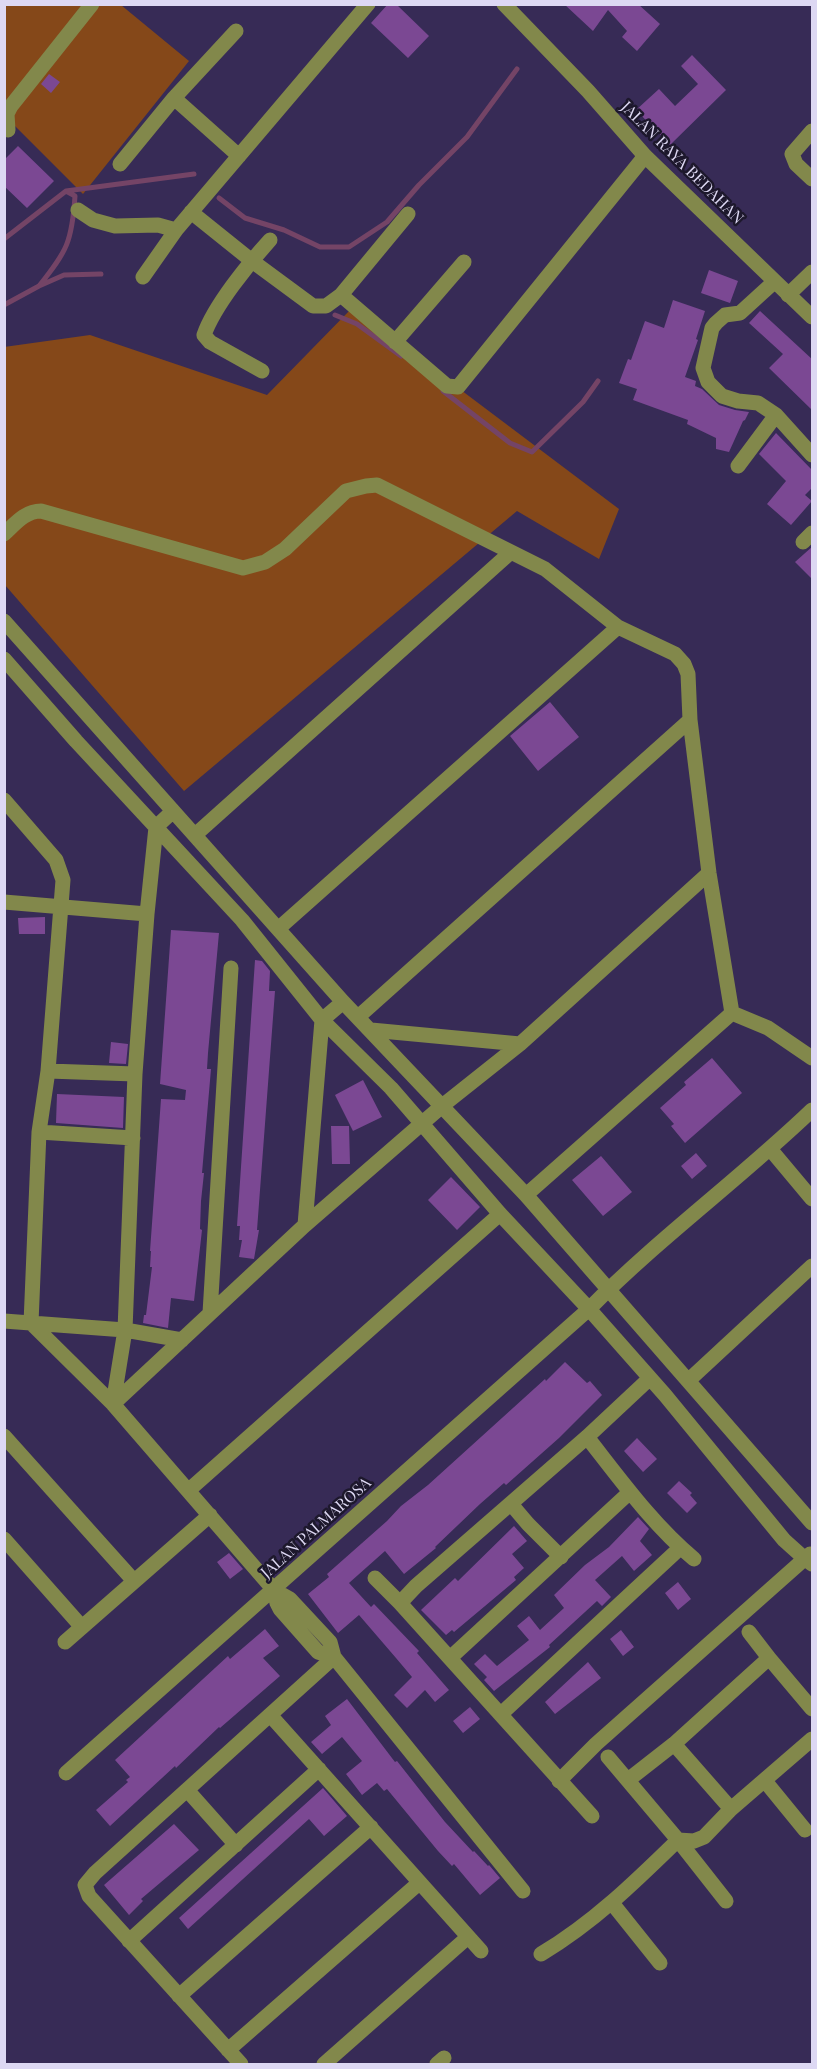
<!DOCTYPE html>
<html>
<head>
<meta charset="utf-8">
<style>
	body { margin:0 }
	#map { position:relative; width:817px; height:2069px; overflow:hidden; background:#372b56; font-family:"Playfair Display",serif }
	canvas { display:block }
	.frame { position:absolute; inset:0; border:6px solid #ddd8f3; pointer-events:none }
</style>
</head>
<body>
<div id="map">
<canvas width="817" height="2069"></canvas>
<div class="frame"></div>
</div>
<script>
const ctx = document.querySelector('canvas').getContext('2d');
ctx.lineJoin = 'round';
function paint(path, color) { ctx.fillStyle = color; ctx.fill(path, 'evenodd'); }
function stroke(path, color, width, dash) { ctx.strokeStyle = color; ctx.lineWidth = width; ctx.lineCap = dash ? 'butt' : 'round'; ctx.setLineDash(dash || []); ctx.stroke(path); }
function drawText(font, color, halo, rows, align = 'center') {
  ctx.font = font + ' "Playfair Display",serif'; ctx.lineWidth = 5; ctx.setLineDash([]); ctx.textBaseline = 'middle'; ctx.strokeStyle = halo; ctx.fillStyle = color; for (const [text, x, y, turn = 0] of rows) {
    ctx.save(); ctx.translate(x, y); ctx.rotate((+turn || 0) * Math.PI / 180); ctx.textAlign = isNaN(turn) ? turn : align; if (halo) ctx.strokeText(text, 0, 0); ctx.fillText(text, 0, 0); ctx.restore();
  }
}
const green = new Path2D(`
	M4 5H121L189 61 83 194 5 116Z
	M352 308 619 509 599 559 517 511 184 791 5 585 4 347 90 335 267 395Z`);
const stream = new Path2D(`
	M219 198 245 218 284 230 320 247H349L387 222 419 185 467 137 517 69
	M4 239 66 191 194 174
	M39 286C67 251 72 242 75 196L66 191
	M4 305 39 286 64 275 101 274
	M335 315 357 324 401 356
	M443 391 510 443 532 452 583 402 598 381`);
const building = new Path2D(`
	M388 4H396L429 36 408 58 371 23Z
	M564 4H638L660 24 637 51 622 37 627 31 608 10 593 31Z
	M692 55 726 90 670 145 636 110 659 89 675 106 698 84 681 66Z
	M49 74 60 82 51 93 41 84Z
	M18 146 54 181 27 208 4 186V160Z
	M709 270 738 281 730 303 701 293Z
	M673 300 705 311 696 339 698 340 685 377 696 381 695 386 702 389 719 405 735 410 749 412 745 420 743 421 729 452 716 449V438L687 424 688 420 633 400 637 389 619 383 628 359 631 360 645 321 664 328Z
	M760 311 813 360V411L769 368 783 354 749 323Z
	M776 433 813 471V487L805 495 812 501 791 525 767 504 786 481 759 454Z
	M813 546V580L795 562Z
	M550 702 579 737 538 771 510 736Z
	M45 917V934H19L18 918Z
	M171 930 219 933 208 1053 207 1069H211L202 1173H204L201 1201 200 1229 202 1230 194 1301 171 1298 168 1328 143 1323 144 1315H146L152 1267H150L151 1251H150L161 1099 185 1100 186 1090 160 1084Z
	M255 960 262 961 270 971 269 991H275L257 1230H259L254 1259 239 1257 242 1240H239L240 1226H237Z
	M111 1042 128 1044 126 1064 109 1063Z
	M712 1058 742 1093 685 1143 671 1126 674 1124 660 1108 686 1085 684 1082Z
	M363 1080 382 1117 353 1131 335 1095Z
	M57 1094 124 1097 123 1128 56 1123Z
	M331 1126H349L350 1164H332Z
	M696 1153 707 1166 692 1179 681 1166Z
	M601 1156 632 1192 603 1216 572 1180Z
	M451 1177 480 1207 457 1230 428 1200Z
	M565 1362 587 1383 590 1381 602 1395 559 1438 506 1485 504 1483 480 1504 435 1547 436 1548 404 1574 385 1551 349 1583 371 1607 374 1604 419 1651 417 1653 449 1690 435 1702 425 1690 407 1708 394 1695 412 1677 396 1658 359 1615 338 1633 308 1594 329 1577 327 1574 387 1521 401 1506 428 1485 545 1379 546 1381Z
	M637 1438 657 1459 643 1472 624 1451Z
	M679 1481 692 1493 690 1495 697 1503 687 1513 667 1493Z
	M638 1517 649 1529 640 1541 652 1555 634 1571 622 1556 595 1580 611 1597 602 1606 597 1601 549 1645 550 1647 494 1691 484 1680 487 1677 474 1664 485 1654 497 1666 529 1640 517 1626 529 1616 540 1630 564 1608 554 1595 585 1565 609 1547Z
	M514 1526 527 1541 512 1554 524 1568 514 1577 516 1580 454 1632 452 1630 446 1635 421 1610 455 1578 458 1581Z
	M229 1553 243 1569 230 1579 217 1562Z
	M678 1582 691 1599 678 1610 665 1593Z
	M265 1629 279 1646 263 1658 280 1676 220 1728 219 1727 176 1768 175 1766 110 1826 96 1810 128 1782 126 1780 130 1777 115 1760 228 1656 230 1659Z
	M621 1630 634 1647 623 1656 610 1639Z
	M588 1662 601 1678 555 1714 545 1702Z
	M347 1699 395 1762 397 1761 445 1822 473 1852 474 1851 488 1866 489 1865 500 1878 480 1895 454 1864 452 1866 438 1851 387 1789 384 1791 377 1783 362 1795 346 1774 362 1761 342 1737 322 1754 311 1742 331 1725 325 1716Z
	M470 1707 480 1719 463 1733 453 1721Z
	M323 1788 347 1816 324 1836 309 1819 188 1929 179 1918Z
	M174 1824 199 1850 141 1899 143 1901 129 1915 104 1885Z`);
const minor = new Path2D(`
	M504 4 588 91 645 156 812 317
	M174 98 239 156
	M8 130 7 114 11 106 92 4
	M812 131 792 154 796 164 812 179
	M120 164 174 98 236 31
	M78 210 93 220 115 226 158 225 176 230
	M191 212 252 261 313 306H326L341 295 408 214
	M143 277 176 230 368 4
	M774 282 740 313 725 315 716 323 712 328 703 368 708 382 722 396 738 401 758 403 776 415 812 455
	M341 295 447 386 458 387 645 156
	M788 295 812 272
	M395 342 464 262
	M262 371 210 342 204 335C214 306 249 263 270 240
	M738 466 776 415
	M4 534C15 524 25 511 41 511L243 568 265 562 285 549 346 491 366 486 377 485 545 569 618 627 675 654 684 664 688 674 690 720 709 873 732 1013 768 1028 812 1058
	M803 542 812 533
	M4 621 343 1002 526 1195 812 1523
	M4 659 76 741 242 920 322 1020 391 1088 500 1214 589 1309 665 1395 784 1540 804 1558 812 1564
	M4 800 56 860 63 880 48 1071 39 1132 31 1323 113 1404 274 1590 290 1599 330 1642 334 1657 523 1891
	M172 812 156 827 147 914 135 1074 125 1330 113 1404 305 1225 442 1106 520 1044 709 873
	M195 835 511 552
	M4 902 147 914
	M279 928 618 627
	M358 1017 690 720
	M371 1030 520 1044
	M48 1071 135 1074
	M39 1132 133 1138
	M771 1150 812 1199
	M526 1195 732 1013
	M305 1225 322 1020 343 1002
	M210 1313 231 968
	M4 1321 125 1330 182 1340
	M689 1380 812 1266
	M4 1436 134 1581
	M587 1437C620 1479 653 1525 694 1559
	M189 1490 500 1214
	M511 1504 528 1524 561 1557
	M4 1539 81 1626
	M375 1578 400 1603
	M274 1590 277 1603 280 1609 318 1652 334 1657
	M749 1632 769 1658 812 1709
	M65 1642 210 1515
	M450 1658 630 1492
	M501 1714 680 1548
	M271 1716 481 1951
	M674 1744 731 1809
	M608 1757 678 1840 726 1901
	M66 1773 589 1309C659 1238 740 1179 812 1110
	M628 1780 674 1744 769 1658
	M559 1781 596 1744 810 1554
	M765 1781 805 1830
	M188 1791 236 1845
	M592 1816 400 1603 416 1586 587 1437 649 1379
	M612 1903 660 1963
	M129 1941 319 1769
	M541 1954C593 1923 635 1882 678 1840L694 1841 704 1837 731 1809 812 1739
	M179 1996 371 1827
	M228 2050 419 1883
	M241 2064 89 1896 85 1885 95 1873 334 1657
	M324 2064 468 1937
	M437 2064 444 2058`);
const streetNames = [
	["JALAN RAYA BEDAHAN",682,163,45],
	["JALAN PALMAROSA",316,1528,-42]
];
paint(green, '#854819');
stroke(stream, '#744466', 5);
paint(building, '#7b4893');
stroke(minor, '#82884b', 15);
drawText('16px', '#ddd8f3', '#1d182c', streetNames);
</script>
</body>
</html>
